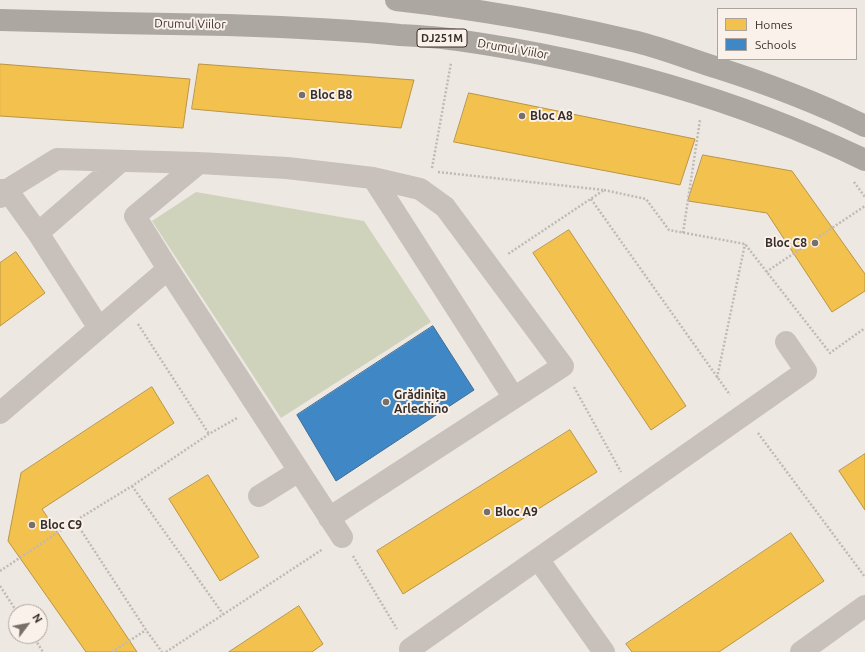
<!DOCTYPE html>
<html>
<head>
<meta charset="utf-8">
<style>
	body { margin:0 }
	#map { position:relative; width:865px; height:652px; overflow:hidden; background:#eee8e3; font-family:Ubuntu,sans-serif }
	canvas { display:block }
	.legend { position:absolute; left:717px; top:8px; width:140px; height:52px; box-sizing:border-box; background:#faf2ea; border:1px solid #aca39d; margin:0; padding:5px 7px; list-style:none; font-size:12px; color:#382d29 }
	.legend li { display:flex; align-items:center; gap:8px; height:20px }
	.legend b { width:20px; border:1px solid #aca39d }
	.north { position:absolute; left:8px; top:604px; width:40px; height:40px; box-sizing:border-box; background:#faf2ea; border:1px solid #aca39d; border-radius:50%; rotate:58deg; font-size:11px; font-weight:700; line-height:16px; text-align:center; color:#382d29 }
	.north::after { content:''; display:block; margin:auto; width:14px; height:18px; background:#786e6a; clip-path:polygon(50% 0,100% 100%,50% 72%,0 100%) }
</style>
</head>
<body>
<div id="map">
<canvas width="865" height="652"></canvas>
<ul class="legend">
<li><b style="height:11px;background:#f2c14e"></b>Homes</li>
<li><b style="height:11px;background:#3f88c5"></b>Schools</li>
</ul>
<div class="north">N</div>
</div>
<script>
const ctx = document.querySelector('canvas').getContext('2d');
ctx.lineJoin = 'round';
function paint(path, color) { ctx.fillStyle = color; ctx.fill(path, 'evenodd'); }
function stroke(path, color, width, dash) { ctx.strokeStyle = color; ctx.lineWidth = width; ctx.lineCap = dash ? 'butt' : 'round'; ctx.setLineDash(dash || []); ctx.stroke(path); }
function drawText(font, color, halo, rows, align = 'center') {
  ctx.font = font + ' Ubuntu,sans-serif'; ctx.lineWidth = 4; ctx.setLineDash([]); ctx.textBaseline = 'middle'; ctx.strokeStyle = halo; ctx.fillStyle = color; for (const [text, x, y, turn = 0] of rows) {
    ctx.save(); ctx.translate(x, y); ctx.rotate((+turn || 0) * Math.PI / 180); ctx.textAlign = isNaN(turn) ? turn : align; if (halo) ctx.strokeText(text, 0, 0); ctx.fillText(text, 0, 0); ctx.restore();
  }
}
const green = new Path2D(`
	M196 192 364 221 431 322 281 418 152 221Z`);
const homes = new Path2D(`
	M0 64 190 79 183 128 0 116Z
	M199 64 414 80 401 128 192 109Z
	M469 93 695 139 680 185 454 142Z
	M703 155 792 171 865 274V291L832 312 767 213 688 201Z
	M569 230 686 406 651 430 533 253Z
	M16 252 45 293 0 326V263Z
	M152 387 174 423 42 509 137 652H86L8 541 21 473Z
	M570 430 597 472 403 594 377 551Z
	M865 454V510L839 471Z
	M208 475 259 557 220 581 169 499Z
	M791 533 824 581 719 652H632L626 644Z
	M299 606 323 644 312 652H229Z`);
const schools = new Path2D(`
	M433 326 474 390 336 481 297 415Z`);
const path = new Path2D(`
	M432 168 451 63
	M438 172 604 190 508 254
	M854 182 865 197
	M604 190 646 199 669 230 745 244 830 353 865 328
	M591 199 730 395
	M683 233 700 120
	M766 272 865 206
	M138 324 209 434
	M717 378 745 244
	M574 387 621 472
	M758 433 865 577
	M132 486 223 614
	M75 521 146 630 162 652
	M353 556 397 629
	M0 571 75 521 132 486 209 434 237 418
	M0 586 17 612
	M33 636 43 652
	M112 652 146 630
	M166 652 323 549`);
const minor = new Path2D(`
	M199 163 135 216 168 269 342 537
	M373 178 514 398
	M0 190H7L38 233 99 328
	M0 197 7 190 57 159 199 163 287 168 373 178 420 189 445 207 563 366 329 518
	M38 233 120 162
	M0 413 168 269
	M259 496 299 471
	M538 559 806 371 786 342
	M410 649 538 559 604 652
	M801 652 865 606`);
const highway = new Path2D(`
	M396 0C477 9 558 23 637 42 665 49 692 60 718 68 768 84 818 103 865 126
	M0 20C76 22 151 24 227 25 285 27 342 29 400 35 419 36 438 37 457 40 598 60 736 98 865 160`);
const markers = [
	[302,95,4,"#786e6a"],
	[522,116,4,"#786e6a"],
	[815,243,4,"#786e6a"],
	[386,402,4,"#786e6a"],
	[487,512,4,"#786e6a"],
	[32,525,4,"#786e6a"]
];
const shields = [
	[442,38,50]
];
const shieldNames = [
	["DJ251M",442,38]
];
const streetNames = [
	["Drumul Viilor",190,24,1],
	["Drumul Viilor",513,49,10]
];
const poiNames = [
	["Bloc B8",310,95],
	["Bloc A8",530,116],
	["Bloc C8",807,243,"right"],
	["Grădinița",394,395],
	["Arlechino",394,409],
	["Bloc A9",495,512],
	["Bloc C9",40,525]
];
paint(green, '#d0d3bc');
paint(homes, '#f2c14e');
stroke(homes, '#ba9543', 1);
paint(schools, '#3f88c5');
stroke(schools, '#3d6d96', 1);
stroke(path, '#c0b9b4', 2.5, [2, 2]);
stroke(minor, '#c7c0bb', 22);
stroke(highway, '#ada7a2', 22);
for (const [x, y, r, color] of markers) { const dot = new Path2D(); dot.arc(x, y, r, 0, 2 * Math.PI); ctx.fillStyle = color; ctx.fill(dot); stroke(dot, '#faf2ea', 1.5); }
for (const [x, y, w] of shields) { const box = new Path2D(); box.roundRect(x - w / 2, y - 9, w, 18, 3); ctx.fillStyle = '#faf2ea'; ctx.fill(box); stroke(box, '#382d29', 1); }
drawText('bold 11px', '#382d29', null, shieldNames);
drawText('12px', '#382d29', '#faf2ea', streetNames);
drawText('bold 12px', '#382d29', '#faf2ea', poiNames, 'left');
</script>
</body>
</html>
